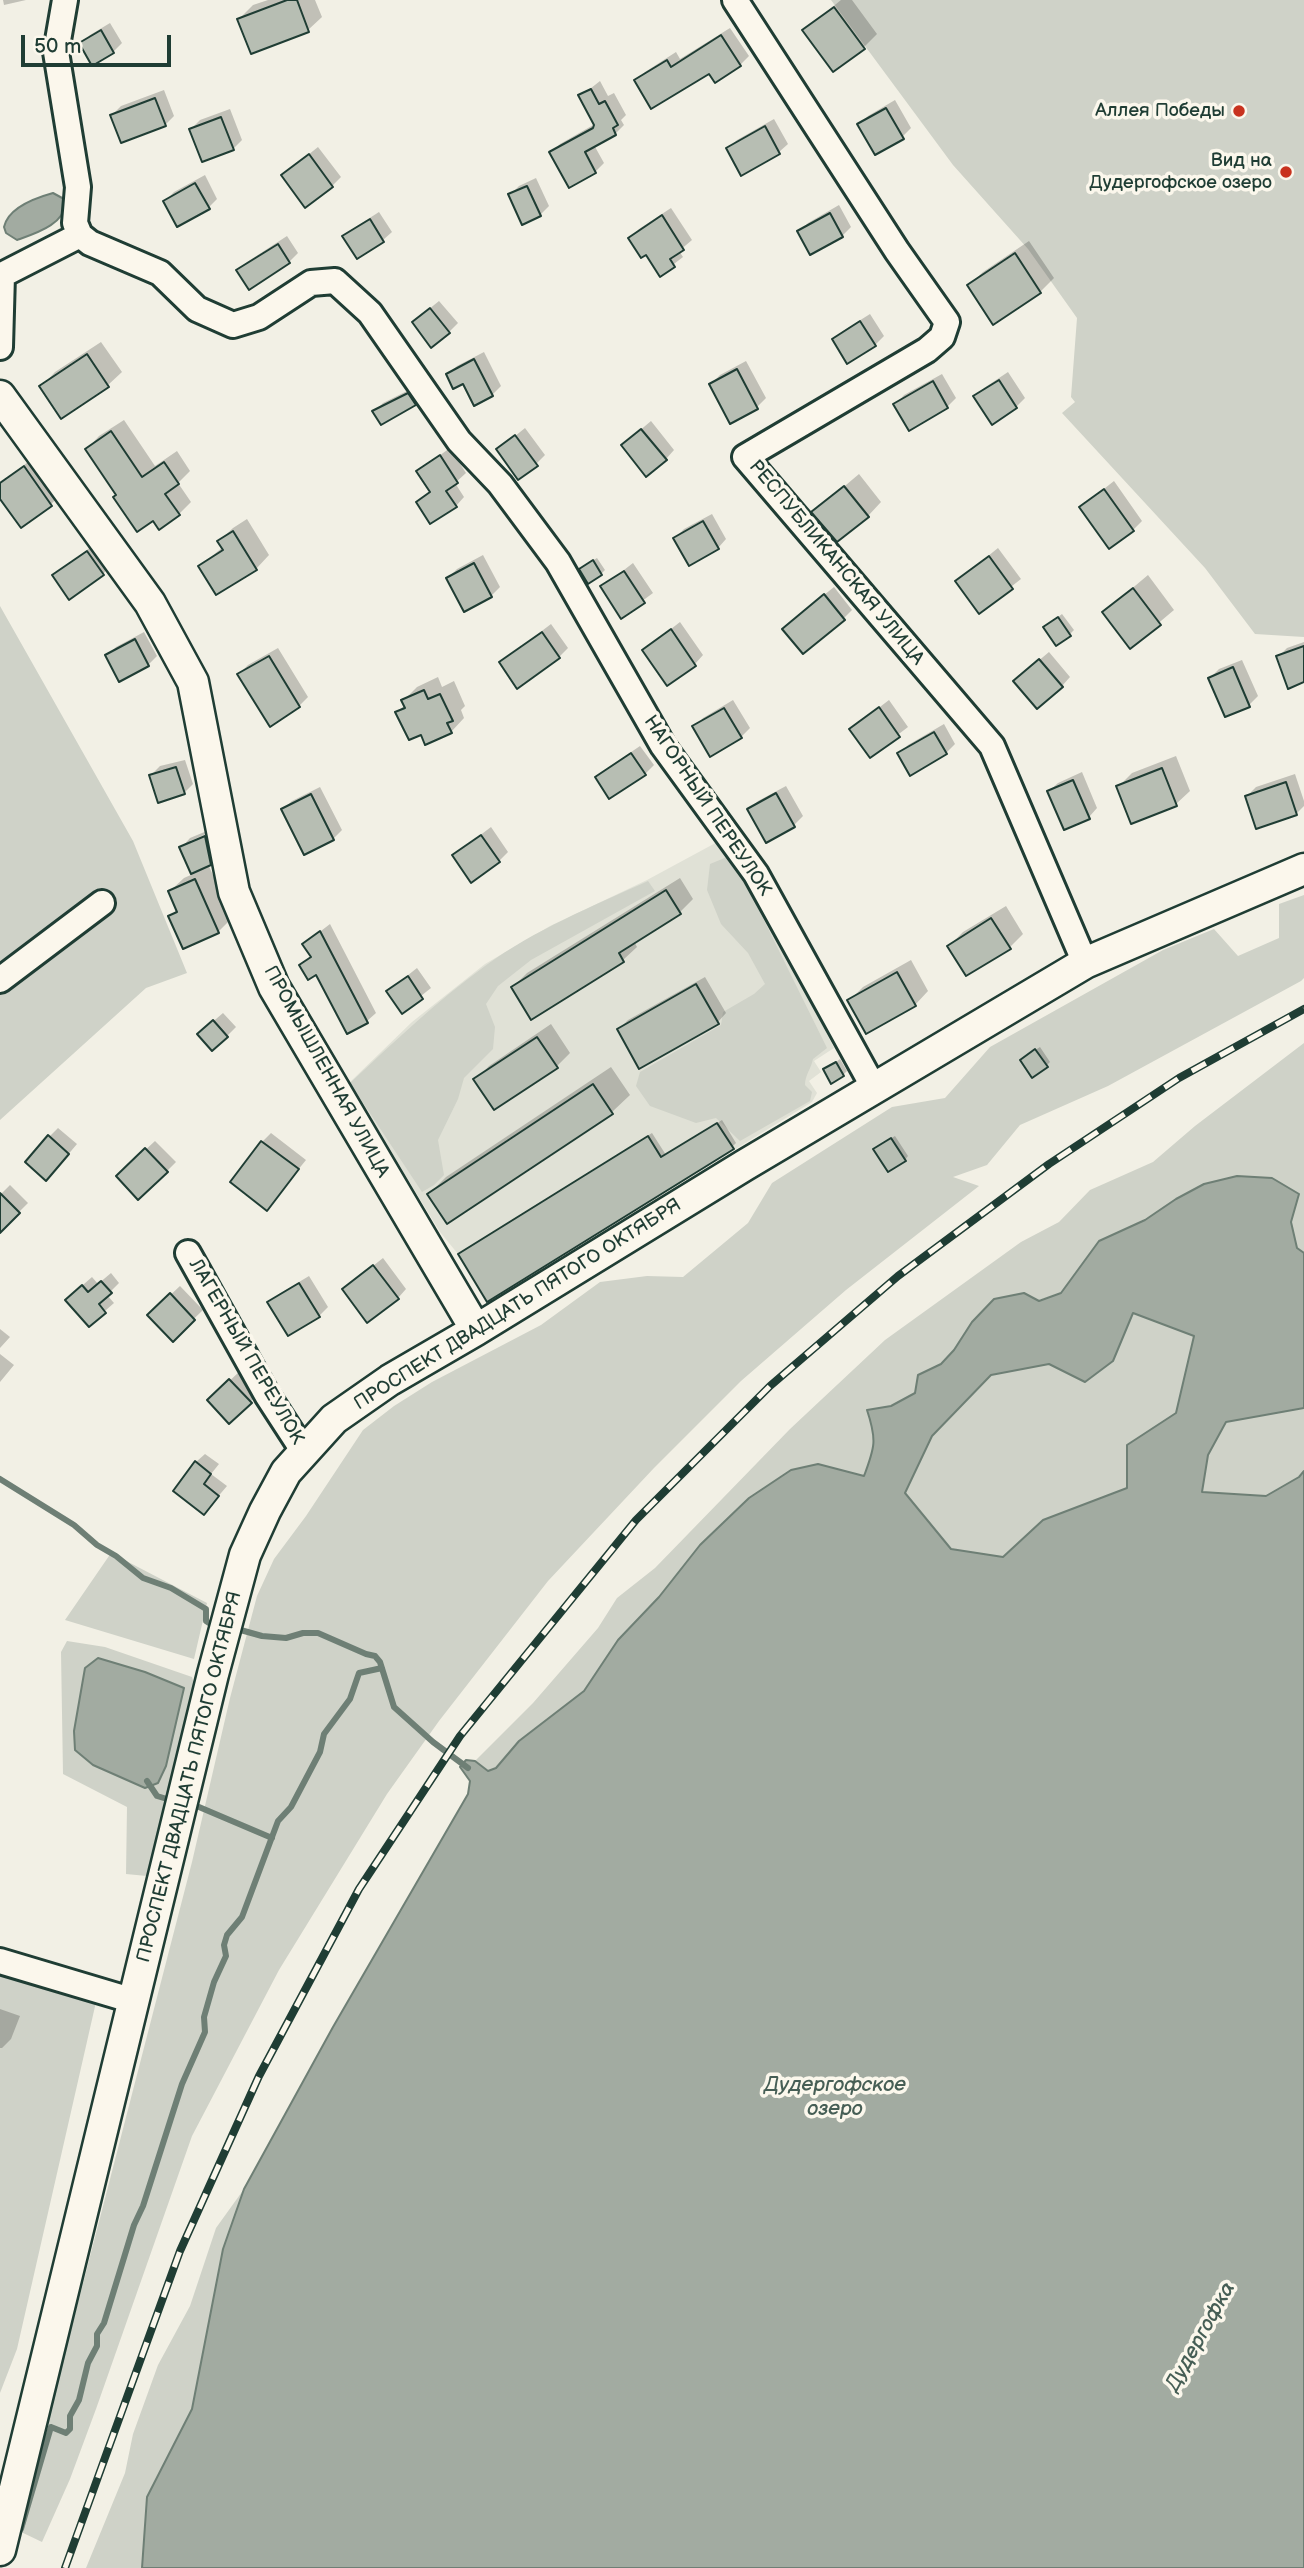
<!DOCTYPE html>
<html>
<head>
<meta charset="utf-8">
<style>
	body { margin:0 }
	#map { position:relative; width:1304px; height:2568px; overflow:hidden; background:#f2f0e5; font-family:"Balsamiq Sans",sans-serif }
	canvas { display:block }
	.scale { position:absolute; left:21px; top:35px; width:150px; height:32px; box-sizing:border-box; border:4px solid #1f3d34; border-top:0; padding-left:9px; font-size:21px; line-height:24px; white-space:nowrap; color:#1f3d34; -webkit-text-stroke:5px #fbf7ec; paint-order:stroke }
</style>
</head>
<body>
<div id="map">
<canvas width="1304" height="2568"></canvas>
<div class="scale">50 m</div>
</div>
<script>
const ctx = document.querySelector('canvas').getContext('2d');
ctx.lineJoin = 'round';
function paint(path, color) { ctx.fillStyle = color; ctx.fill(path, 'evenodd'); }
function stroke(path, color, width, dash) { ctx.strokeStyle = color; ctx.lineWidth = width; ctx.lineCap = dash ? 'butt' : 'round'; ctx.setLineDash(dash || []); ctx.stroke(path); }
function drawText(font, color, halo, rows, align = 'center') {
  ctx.font = font + ' "Balsamiq Sans",sans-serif'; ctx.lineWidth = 7; ctx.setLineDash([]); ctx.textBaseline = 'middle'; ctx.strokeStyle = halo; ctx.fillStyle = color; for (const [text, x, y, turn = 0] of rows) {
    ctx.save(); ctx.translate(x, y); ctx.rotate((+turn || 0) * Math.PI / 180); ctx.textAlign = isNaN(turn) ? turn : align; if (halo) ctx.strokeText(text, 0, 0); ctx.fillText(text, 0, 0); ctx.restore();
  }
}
const built = new Path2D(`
	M721 840 756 894 834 1048 814 1061 821 1072 809 1081 817 1093 812 1102 487 1302 458 1254 440 1232 349 1083 412 1022 485 964 550 926 647 880Z`);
const green = new Path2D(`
	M831 0H1304V637L1255 634 1205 568 1062 413 1075 402 1071 397 1077 318 1028 249 953 165Z
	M0 606 133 841 187 973 146 988 0 1120Z
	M727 857 750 892 827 1048 813 1059C811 1069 805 1075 805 1085L812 1092 810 1101 740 1141 716 1118 696 1123 650 1106 636 1086 640 1072 721 1025 723 1012 754 994 765 984 748 953 721 924 707 890 710 864Z
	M648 881 655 891 531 960 498 986 486 1004 495 1027 493 1049 464 1078 458 1099 438 1140 444 1175 434 1185 422 1192 350 1083C394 1042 437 1001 485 966 534 930 593 906 648 881Z
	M1304 895V978L1301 981 1108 1086 1020 1125 987 1165 953 1177 979 1186 846 1290 741 1381 654 1468 548 1581 439 1721 387 1794 279 1970 192 2136 96 2409 70 2479 42 2542 19 2531 192 1862 230 1698 257 1596 274 1559 306 1516 363 1430 394 1406 432 1382 541 1325 600 1282 647 1276 683 1277 748 1223 772 1183 892 1107 945 1098 990 1047 1163 950 1214 929 1238 956 1279 938V904Z
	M1304 1043V1253L1297 1248 1291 1222 1237 1176 1204 1184 1131 1227 1079 1270 1061 1293 972 1322 954 1350 941 1364 918 1375 915 1393 891 1406 867 1411C877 1440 875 1447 864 1476L818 1464 659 1597 618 1640 584 1691 519 1741 496 1768 488 1771 475 1761 533 1703 598 1628 617 1598 655 1568 790 1429 885 1340 1021 1242 1059 1222 1090 1190 1153 1162 1195 1126Z
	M1133 1313 1194 1336 1176 1413 1127 1445V1488L1043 1520 1003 1557 951 1549 905 1493 932 1436 991 1375 1049 1364 1113 1361Z
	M1304 1408V1471L1299 1477 1266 1496 1202 1492 1208 1455 1226 1422Z
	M111 1553 207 1603 194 1659 65 1620Z
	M67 1641 105 1647 192 1677 195 1687 147 1876 126 1874 127 1807 63 1774 61 1652ZM98 1658 145 1672 184 1688 145 1788 93 1765 75 1750Z
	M0 1973 96 2002 17 2349 0 2393Z
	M244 2189 223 2249 192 2409 147 2497 142 2568H86L125 2473 133 2434 158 2365 190 2306 216 2228Z`);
const water = new Path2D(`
	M53 193 64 199C70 223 34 234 17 240L6 233 4 227C8 208 35 198 53 193Z
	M1237 1176 1272 1178 1299 1194 1291 1222 1297 1248 1304 1253V1408L1226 1422 1208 1455 1202 1492 1266 1496 1299 1477 1304 1471V2568H142L147 2497 192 2409 223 2249 244 2189 333 2027 468 1794 470 1781 460 1767 466 1760 475 1761 488 1771 496 1768 519 1741 584 1691 618 1640 659 1597 700 1545 749 1498 791 1470 818 1464 864 1476C875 1447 877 1440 867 1410L891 1406 915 1393 918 1375 941 1364 954 1350 972 1322 994 1299 1024 1293 1039 1301 1061 1293 1099 1241 1145 1220 1176 1199 1204 1184ZM1133 1313 1194 1336 1176 1413 1127 1445V1488L1043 1520 1003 1557 951 1549 905 1493 932 1436 991 1375 1049 1364 1085 1382 1113 1361Z
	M98 1658 145 1672 184 1688 166 1766 158 1783 145 1788 93 1765 75 1750 74 1731 85 1668Z`);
const shadow = new Path2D(`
	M3 0H26L4 5Z
	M268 0H315L322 17 308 30 239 19 253 5Z
	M841 0H852L877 34 863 48 804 30Z
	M110 23 122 43 113 52 81 44 90 35Z
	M730 28 749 56 740 65 710 72 636 80 645 72 676 52 680 59Z
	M600 81 608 96 614 93 626 115 621 120 624 125 615 134 594 145 604 163 595 172 551 153 560 144 595 124 581 96Z
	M164 90 174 116 165 125 122 141 112 115 121 106Z
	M895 100 911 128 902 137 859 125 868 116Z
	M230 109 242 140 233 149 191 129 200 120Z
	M774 119 788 144 779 152 728 148 737 140Z
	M318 147 341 177 332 186 283 175Z
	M205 175 217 199 208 208 165 201 174 192Z
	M536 178 549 206 540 215 510 195 519 186Z
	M839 205 851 227 842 236 811 253 799 232 808 223Z
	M671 208 692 240 679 251 683 257 661 274 647 252 630 238 639 229Z
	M379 212 392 232 383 240 358 257 345 237 354 228Z
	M287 236 298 253 289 262 249 287 238 271 247 262Z
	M1029 241 1054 278 1040 292 969 285 983 272Z
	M439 301 458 323 449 332 423 314Z
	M870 314 884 336 875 345 834 339 843 331Z
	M101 342 122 372 108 385 62 416 42 386 55 372Z
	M484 352 501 386 492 395 448 374 457 366Z
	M746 361 766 398 757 407 711 384 720 375Z
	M1008 372 1025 398 1016 407 976 397 984 388Z
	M942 374 956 398 947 407 909 429 896 404 904 395Z
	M417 386 423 395 415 403 375 411 383 403Z
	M124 420 155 466 177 451 190 471 178 483 191 502 179 514 153 519 118 494 87 449 99 436Z
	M651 421 674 450 666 459 632 437Z
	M525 428 545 455 536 464 498 450Z
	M450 448 466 473 455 483 464 497 456 506 418 502 431 490 418 471Z
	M38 454 65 491 51 504 0 496V484Z
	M859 474 881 502 868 516 814 512Z
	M1114 481 1142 521 1133 530 1081 507Z
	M712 514 726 539 718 548 675 538 684 529Z
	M247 519 269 555 256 569 200 566 223 547 219 541 233 528Z
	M96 543 111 565 103 574 54 575Z
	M998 548 1021 579 980 611 957 581Z
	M483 555 500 587 491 596 448 578 457 569Z
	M597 558 605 570 601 574 585 565Z
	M633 563 653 593 622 616 602 587Z
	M1148 575 1174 610 1130 647 1104 612Z
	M834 587 852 610 844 618 793 620Z
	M1062 614 1074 630 1070 634 1049 624Z
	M680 622 703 655 695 664 644 650Z
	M551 624 568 648 559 657 501 662Z
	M144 632 157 656 148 665 107 656 116 647Z
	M1304 642V681L1278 657 1287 648Z
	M278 648 308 697 299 706 239 674 248 665Z
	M1049 652 1070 677 1062 686 1024 673Z
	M1242 660 1258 696 1249 705 1210 678 1219 669Z
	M438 677 442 687 454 681 465 706 461 710 464 718 451 732H422L397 712 405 705 403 701 417 687Z
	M733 700 750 728 741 737 695 727 703 718Z
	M889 700 908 727 870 756 851 729Z
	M944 724 955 744 946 753 899 754 908 745Z
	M640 746 654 765 645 774 597 777 606 769Z
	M1176 756 1190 791 1176 804 1118 787 1132 773Z
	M185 760 193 784 184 793 151 775 160 766Z
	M1082 772 1097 808 1089 817 1049 791 1058 783Z
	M1295 774 1304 801V806L1296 814 1247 796 1256 787Z
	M786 786 803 816 794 825 749 810 758 801Z
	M320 787 342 830 333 839 283 809 292 801Z
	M491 827 508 852 499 861 454 855Z
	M214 828 219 854 208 864 232 918 218 932 170 916 178 909 170 891 184 878 193 874 182 847 190 838ZM213 831 214 834 190 844V841Z
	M680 878 693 899 679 913 634 941 637 947 623 960 532 1017 513 987 527 973Z
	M1006 906 1023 934 1010 947 949 946 963 932Z
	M330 924 376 1013 367 1021 317 972 301 966 312 955 304 944Z
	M911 960 928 991 915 1005 849 1001 863 987Z
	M417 968 431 988 402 1011 388 991Z
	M705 977 726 1013 718 1022 619 1029 628 1020Z
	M223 1013 236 1027 227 1036 209 1025Z
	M551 1024 570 1053 557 1066 476 1080 489 1066Z
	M1040 1047 1050 1062 1046 1066 1026 1056Z
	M840 1059 847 1071 843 1075 825 1070Z
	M611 1067 630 1095 612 1112 447 1222 429 1194 446 1177Z
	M722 1120 736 1143 732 1147 460 1254 652 1133 666 1155Z
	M58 1128 77 1144 55 1170 49 1137Z
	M271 1133 306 1160 267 1208 262 1142Z
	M895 1136 908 1156 905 1160 879 1145Z
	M155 1141 176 1162 167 1171 127 1167Z
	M10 1185 28 1203 0 1231V1195Z
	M383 1258 406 1289 398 1298 344 1289Z
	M111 1273 119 1283 107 1295 114 1303 89 1325 76 1291 92 1277 98 1284Z
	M309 1276 328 1307 319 1316 270 1303 279 1294Z
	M180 1286 203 1310 173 1339 149 1315Z
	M0 1329 10 1337 0 1348Z
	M0 1354 14 1365 0 1382Z
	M239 1372 259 1393 230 1422 209 1400Z
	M205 1454 219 1464 211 1474 227 1486 204 1513 196 1462Z
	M0 2009 20 2016 11 2039 2 2048H0Z`);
const stream = new Path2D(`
	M0 1479 74 1525 97 1545 116 1556 143 1578 171 1588 206 1609V1621L209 1623
	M237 1629 262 1636 286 1638 303 1633H318L366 1654 375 1656 380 1662 394 1707 433 1742 468 1768
	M147 1781 157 1796 167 1799
	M199 1807 272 1838
	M16 2530 21 2529 51 2427 66 2433 70 2429V2416L79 2400 88 2363 97 2346V2334L104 2323 134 2225 143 2206 182 2084 205 2032 204 2017 214 1982 226 1956 224 1945 227 1935 242 1917 278 1821 291 1807 320 1752 324 1734 350 1699 359 1673 382 1668`);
const building = new Path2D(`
	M287 0H297L309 32 251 54 237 19Z
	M834 7 865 49 833 72 802 30Z
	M101 30 114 53 92 66 79 43Z
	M721 35 741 66 715 83 709 74 651 109 634 80 667 60 671 67Z
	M591 89 599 104 605 101 618 125 613 128 616 135 585 152 596 173 569 188 549 152 593 128 594 125 578 95Z
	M155 98 166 126 121 143 110 115Z
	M886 108 904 139 875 155 857 124Z
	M221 117 234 150 202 162 189 129Z
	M765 126 780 154 741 176 726 148Z
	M309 154 333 187 305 208 281 175Z
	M195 183 210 209 177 227 163 201Z
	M527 186 541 216 522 225 508 194Z
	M830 213 843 237 810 255 797 231Z
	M662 215 684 250 670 259 675 267 660 277 646 255 641 258 628 238Z
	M370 219 384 242 357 259 342 236Z
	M278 244 290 263 249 290 236 270Z
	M1015 253 1041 293 993 325 967 285Z
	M430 308 450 333 431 348 412 322Z
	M860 321 876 346 847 364 832 339Z
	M87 354 109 387 61 419 39 386Z
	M474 359 493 396 474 406 463 384 453 389 446 374Z
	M737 369 758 409 730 424 709 384Z
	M999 380 1017 408 992 425 973 396Z
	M933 381 948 408 909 431 893 404Z
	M408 393 416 405 381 425 372 411Z
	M641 429 667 460 646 477 621 445Z
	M111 431 142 477 164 462 179 484 165 494 180 515 159 530 153 521 137 532 113 497 116 495 85 449Z
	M515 435 538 466 518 480 496 449Z
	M440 455 458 483 446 491 457 507 430 524 416 502 430 492 416 471Z
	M24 466 52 506 21 528 0 499V483Z
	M844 486 869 517 837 542 811 512Z
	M1104 489 1134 531 1109 549 1079 507Z
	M703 521 719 549 689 566 673 538Z
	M233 531 257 570 216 595 198 566 223 550 217 541Z
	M87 551 104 575 69 600 52 575Z
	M989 556 1013 589 979 614 955 581Z
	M593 560 602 575 588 584 579 569Z
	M474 563 492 597 464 612 446 578Z
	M624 571 645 603 621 619 600 586Z
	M1133 588 1161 625 1130 649 1102 612Z
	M824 594 845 620 803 654 782 629Z
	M1058 617 1071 636 1056 646 1043 627Z
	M671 629 696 666 667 686 642 650Z
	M542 632 560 658 517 689 499 662Z
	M135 639 149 666 119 682 105 655Z
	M1304 646V682L1288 689 1276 656Z
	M269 656 300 707 270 727 237 674Z
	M1039 659 1063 687 1037 709 1013 681Z
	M1233 667 1250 707 1225 717 1208 678Z
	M424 690 428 699 440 694 453 721 447 723 452 733 425 745 421 735 409 740 395 712 405 708 401 700Z
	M879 707 900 737 870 758 849 729Z
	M724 708 742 738 710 757 692 726Z
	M934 732 947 754 910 776 897 753Z
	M631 753 646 775 609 799 595 777Z
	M176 767 185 794 158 803 149 775Z
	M1162 768 1177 806 1131 824 1116 786Z
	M1073 780 1090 819 1064 830 1047 791Z
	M1286 782 1297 815 1256 829 1245 796Z
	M776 793 795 827 766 843 747 809Z
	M311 794 334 840 304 855 281 809Z
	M481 835 500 862 471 883 452 855Z
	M205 836 211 865 191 874 179 847Z
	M195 879 219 933 183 949 168 916 177 912 168 891Z
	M666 890 681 914 619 953 624 962 531 1020 511 987Z
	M991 918 1011 949 966 976 947 946Z
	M320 931 368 1023 347 1034 316 975 308 980 299 965 311 957 302 944Z
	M897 972 916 1006 866 1034 847 1000Z
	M408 976 423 999 402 1014 386 991Z
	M696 984 719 1024 639 1069 617 1029Z
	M213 1020 228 1037 212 1051 197 1034Z
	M537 1037 558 1068 494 1110 473 1079Z
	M1035 1049 1048 1067 1032 1078 1020 1060Z
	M836 1062 844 1076 831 1084 823 1069Z
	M593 1084 613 1114 447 1224 427 1194Z
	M717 1123 734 1149 487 1302 458 1254 648 1136 661 1157Z
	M48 1135 69 1154 46 1181 25 1162Z
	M891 1138 906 1161 888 1172 873 1149Z
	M261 1141 299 1169 267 1211 230 1182Z
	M145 1148 168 1172 138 1200 116 1176Z
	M0 1193 20 1213 0 1233Z
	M373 1265 399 1299 367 1323 342 1289Z
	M101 1281 112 1293 99 1304 106 1313 89 1327 65 1300 82 1285 88 1292Z
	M299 1283 320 1317 288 1336 267 1302Z
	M170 1293 195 1320 173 1342 147 1315Z
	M229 1379 252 1403 229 1424 207 1400Z
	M195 1461 211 1474 204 1484 219 1496 204 1515 173 1491Z`);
const minor = new Path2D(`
	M65 0 56 52 78 187 75 223 80 235 90 243 160 273 197 309 233 325 259 317 311 283 335 281 370 313 459 441 500 484 558 562 663 746 756 874 874 1088
	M735 0 897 251 947 322 942 337 927 350 745 457 992 746 1085 963
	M2 275 80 235
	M0 347 2 275
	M0 980 102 903
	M188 1253 267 1395 304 1452
	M0 1961 134 2001`);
const tertiary = new Path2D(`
	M0 396 150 603 193 682 234 892 274 987 476 1330
	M0 2550 213 1674 245 1555 265 1511 286 1472 334 1419 390 1380 476 1330 745 1165 1085 963 1304 869`);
const rail = new Path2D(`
	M65 2568 180 2251 259 2076 359 1889 460 1736 636 1520 770 1386 898 1276 1049 1164 1179 1078 1304 1009`);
const markers = [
	[1239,111,7,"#c8321e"],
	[1286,172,7,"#c8321e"]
];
const poiNames = [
	["Аллея Победы",1225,111],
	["Вид на",1272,161],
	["Дудергофское озеро",1272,183]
];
const streetNames = [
	["РЕСПУБЛИКАНСКАЯ УЛИЦА",836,563,50],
	["НАГОРНЫЙ ПЕРЕУЛОК",707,806,56],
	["ПРОМЫШЛЕННАЯ УЛИЦА",326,1072,61],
	["ПРОСПЕКТ ДВАДЦАТЬ ПЯТОГО ОКТЯБРЯ",518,1305,-32],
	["ЛАГЕРНЫЙ ПЕРЕУЛОК",246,1352,60],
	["ПРОСПЕКТ ДВАДЦАТЬ ПЯТОГО ОКТЯБРЯ",190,1777,-76]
];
const waterNames = [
	["Дудергофское",835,2086],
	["озеро",835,2110],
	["Дудергофка",1201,2337,-61]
];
paint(built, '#e0e1d6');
paint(green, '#cfd2c8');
paint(water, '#a2aba1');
stroke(water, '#6e7f75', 2);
paint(shadow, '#0003');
stroke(stream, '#6e7f75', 6);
paint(building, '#b7beb3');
stroke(building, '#1f3d34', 2);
stroke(minor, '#1f3d34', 30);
stroke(tertiary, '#1f3d34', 35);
stroke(minor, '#fbf7ec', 24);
stroke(tertiary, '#fbf7ec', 30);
stroke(rail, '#1f3d34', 8);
stroke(rail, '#fbf7ec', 5, [16]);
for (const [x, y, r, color] of markers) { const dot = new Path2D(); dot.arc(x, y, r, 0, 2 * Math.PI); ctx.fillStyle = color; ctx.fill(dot); stroke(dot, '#fbf7ec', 2.5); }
drawText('19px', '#1f3d34', '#fbf7ec', poiNames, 'right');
drawText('19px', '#1f3d34', '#fbf7ec', streetNames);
drawText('italic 21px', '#465e55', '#fbf7ec', waterNames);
</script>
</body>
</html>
